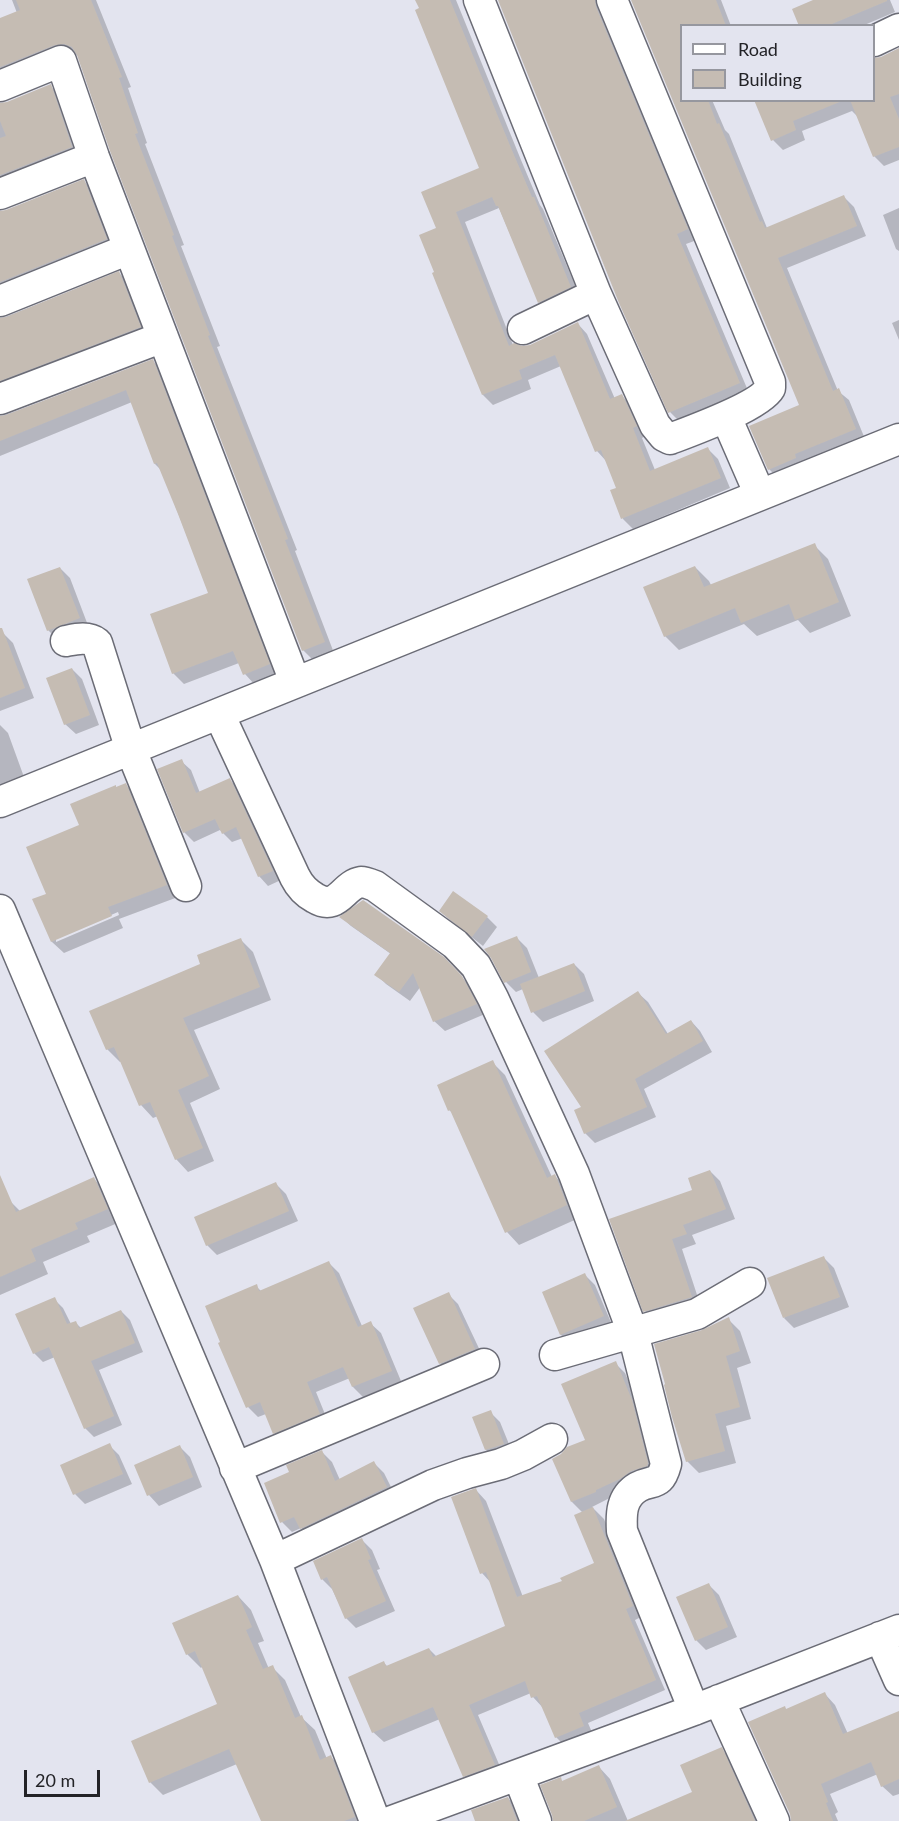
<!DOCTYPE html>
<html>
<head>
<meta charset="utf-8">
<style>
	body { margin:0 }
	#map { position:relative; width:899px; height:1821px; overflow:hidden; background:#e3e4ef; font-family:Lato,sans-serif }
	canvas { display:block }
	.legend { position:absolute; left:680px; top:24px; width:195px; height:78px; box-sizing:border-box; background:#e3e4ef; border:2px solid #96979f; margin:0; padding:8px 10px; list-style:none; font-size:18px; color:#232327 }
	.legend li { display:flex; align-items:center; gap:12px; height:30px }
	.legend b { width:30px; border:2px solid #96979f }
	.scale { position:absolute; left:24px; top:1770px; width:76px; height:27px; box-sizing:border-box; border:3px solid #232327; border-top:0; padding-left:8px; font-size:18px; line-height:21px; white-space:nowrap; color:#232327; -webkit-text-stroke:4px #e3e4ef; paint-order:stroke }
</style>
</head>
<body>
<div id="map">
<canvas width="899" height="1821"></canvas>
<ul class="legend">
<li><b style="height:8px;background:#fff"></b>Road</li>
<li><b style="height:16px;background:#c5bcb3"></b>Building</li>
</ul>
<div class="scale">20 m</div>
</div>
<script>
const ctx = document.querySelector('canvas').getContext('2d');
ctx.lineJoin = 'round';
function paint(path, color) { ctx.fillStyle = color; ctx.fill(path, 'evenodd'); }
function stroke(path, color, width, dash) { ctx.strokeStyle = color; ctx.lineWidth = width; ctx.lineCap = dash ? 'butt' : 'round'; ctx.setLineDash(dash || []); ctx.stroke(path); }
const shadow = new Path2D(`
	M12 0H96L131 87 128 88 147 143 145 144 184 245 181 246 220 346 217 347 297 550 295 551 334 653 314 661 303 650 79 56 75 54 66 55 0 84V20L17 13Z
	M417 0H456L521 160 540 205 543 209 580 297 549 312 539 302 499 208 465 222 513 345 522 348 531 346 578 324 587 334 615 399 622 396 632 406 645 436 642 438 655 470 708 449 718 459 730 488 633 529 623 519 612 491 618 489 607 462 597 451 561 366 528 380 531 389 493 405 483 395 443 298 436 273 438 229 481 169Z
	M499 0H608L697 240 686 244 749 393 680 422 670 412Z
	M632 0H721L731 26H682V100H712L725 130 729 134 767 228 844 197 854 207 866 236 787 268 838 391 849 400 865 439 779 479 769 469 801 406Z
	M817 0H890L895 12 862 26H801Z
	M899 50V160L884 166 874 156 859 118 852 111 802 131 805 140 783 150 773 140 768 100H874L882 58Z
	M50 86 61 96 82 158 0 191V104L7 103Z
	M84 181 94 192 117 250 0 299V212H6Z
	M899 208V251L896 249 883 215Z
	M119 273 130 284 150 338 0 397V319Z
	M899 320V340L892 323Z
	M153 361 163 372 279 674 255 685 245 674 239 663 184 684 173 673 210 594 161 470 155 464 132 402 0 456V417Z
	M814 545 828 559 851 616 810 633 798 620 757 636 744 624 679 650 665 636 695 567 709 581 711 585Z
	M60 568 70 578 89 628 58 640 48 630Z
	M3 633 13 643 34 698 0 711V634Z
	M72 669 82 679 99 725 76 734 65 724Z
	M0 725 8 733 24 777 0 786Z
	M181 761 191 770 200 793 230 780 239 789 281 880 268 886 259 876 243 838 232 842 220 830 194 842 184 832Z
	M125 784 137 796 178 897 119 919 123 928 64 953 52 942 34 900 48 895 81 826 117 788ZM118 912 119 915 56 942V939Z
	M441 911 487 917 497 927 483 946 451 921Z
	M341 917 443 958 472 988 485 1014 445 1031 434 1021 421 986 410 1001 386 984 376 974 391 954 351 926Z
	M517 938 527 948 539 978 574 964 584 974 594 1001 543 1022 533 1012 523 989 516 992 506 982Z
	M241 940 253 952 271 1000 194 1030 220 1089 190 1103 214 1161 188 1172 176 1159 158 1116 153 1118 141 1105 122 1061 120 1062 107 1049 202 964Z
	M638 993 648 1002 668 1034 691 1021 700 1031 712 1052 644 1089 656 1117 595 1143 585 1133 583 1108Z
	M492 1062 505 1075 552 1177 555 1176 567 1189 579 1218 519 1245 507 1232 454 1114 449 1110Z
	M710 1171 720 1181 735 1219 692 1235 696 1244 682 1249 701 1307 655 1321 645 1311 611 1220 694 1191Z
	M94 1179 107 1192 120 1222 87 1236 90 1242 43 1262 48 1274 0 1295V1206L10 1201 21 1212Z
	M276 1184 286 1194 298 1221 217 1255 207 1245Z
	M824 1258 834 1268 849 1307 794 1328 784 1318Z
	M329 1263 339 1273 362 1326 370 1323 381 1333 401 1381 363 1397 353 1387 350 1378 316 1392 329 1424 284 1443 274 1433 266 1414 258 1417 248 1407 256 1286 262 1292Z
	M585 1275 595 1285 613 1327 571 1345 561 1335 543 1293Z
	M448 1294 458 1304 484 1359 450 1373 440 1363Z
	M54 1299 63 1308 71 1324 75 1322 81 1328 121 1311 130 1320 143 1352 99 1370 122 1425 94 1437 85 1428 55 1357 43 1362 34 1353Z
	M728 1319 740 1331 751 1363 737 1368 751 1419 726 1426 736 1463 699 1473 687 1461 703 1332Z
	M615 1363 625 1373 642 1411 657 1474 592 1507 604 1519 643 1616 635 1620 665 1690 588 1723 594 1737 567 1748 556 1737 544 1709 533 1697 531 1693 478 1715 504 1776 475 1786 464 1776 440 1719 384 1742 373 1732 384 1663 388 1667 429 1649 437 1657 507 1627 491 1583 482 1573 476 1490 486 1501 523 1597 564 1581 596 1564 583 1513 572 1502 554 1459 587 1440Z
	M490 1412 500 1422 513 1454 496 1460 486 1450Z
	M109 1445 119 1455 132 1484 85 1504 75 1494Z
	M180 1447 190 1457 202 1487 159 1506 149 1495 136 1466Z
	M322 1452 332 1462 340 1480 374 1463 384 1473 396 1497 311 1538 301 1528 292 1532 282 1522 291 1473Z
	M362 1540 372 1550 380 1569 377 1570 395 1611 356 1628 346 1618 332 1589 322 1579Z
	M709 1585 719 1595 737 1637 706 1650 696 1640Z
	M238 1596 251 1610 264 1641 258 1643 269 1669 272 1667 285 1680 301 1717 315 1730 327 1759 331 1757 344 1770 364 1821H263L237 1764 163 1795 150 1782 219 1705 203 1666 201 1668 187 1654Z
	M825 1694 835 1705 848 1734 899 1714V1794L893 1796 882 1786 878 1774 830 1794 838 1812 835 1814 838 1821H796L785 1708 787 1710Z
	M721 1749 733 1761 760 1821H629L694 1793Z
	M599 1767 610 1779 628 1821H554L560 1779 563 1782Z
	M508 1798 519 1810 524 1821H477Z`);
const building = new Path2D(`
	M16 0H91L122 77 119 78 138 133 135 134 174 235 172 236 210 335 208 336 288 539 285 540 325 642 302 651 110 151 77 55 72 47 64 44 55 45 0 67V18L20 10Z
	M415 0H450L511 148 532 197H534L571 287 538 303 498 206H496L492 197 456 212 509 346 514 343 522 346 530 345 578 322 610 399 622 394 637 426 633 428 650 471 708 447 721 478 621 519 610 490 616 488 601 450 595 452 555 355 519 370 522 379 482 395 442 298 432 273 434 272 419 235 436 228 421 192 479 168 415 10 419 8Z
	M498 0H595L596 7 688 229 677 234 740 383 668 413 619 303Z
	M631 0H716L726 26H681V100H708L717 124 719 123 760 222 762 221 765 228 844 195 857 226 778 258 833 391 839 388 856 429 795 454 796 458 768 470 749 426 799 405Z
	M813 0H887V1L827 26H799L792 9Z
	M899 48V94L890 97 899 119V147L873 157 850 100H873V58L881 57Z
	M51 84 72 147 0 175V138L6 136 0 121V103L7 102Z
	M754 100H842V101L793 121 796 130 771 141Z
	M84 179 107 239 0 282V211L6 210Z
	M119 271 141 327 0 381V318L6 317Z
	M153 359 270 664 243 675 233 651 172 674 150 614 208 593 178 514 157 463 154 464 126 390 0 441V416L6 415Z
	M815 543 839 602 795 620 789 604 741 623 735 608 664 637 643 587 695 566 704 587Z
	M60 567 80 618 47 631 27 579Z
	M0 628H2L25 688 0 698Z
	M72 668 90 715 64 725 46 678Z
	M182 759 196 793 230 778 273 871 258 877 236 827 222 834 215 819 183 833 157 769Z
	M126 783 167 885 108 907 112 916 51 942 32 899 46 894 26 847 79 825 70 804 116 785V787Z
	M453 891 488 916 472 937 439 911Z
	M363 900 444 957 462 976 477 1004 433 1022 413 973 399 992 374 975 390 953 339 917Z
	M517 936 531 972 504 983 491 958 484 949Z
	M241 938 260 987 183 1018 209 1076 178 1090 203 1148 175 1160 150 1102 139 1106 114 1047 106 1050 89 1011 200 964 197 955Z
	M574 963 585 991 531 1013 520 984Z
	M638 991 666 1034 691 1020 703 1041 635 1079 647 1107 584 1134 574 1110 581 1107 544 1051Z
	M493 1060 547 1178 555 1174 567 1205 505 1233 450 1110 448 1111 437 1085Z
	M710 1170 726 1209 683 1225 687 1234 672 1239 692 1297 643 1312 609 1219 692 1190 688 1178Z
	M0 1175 16 1212 94 1177 108 1209 75 1223 78 1229 31 1249 36 1261 0 1277Z
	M276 1182 289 1211 206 1246 194 1217Z
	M824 1256 840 1297 783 1318 767 1278Z
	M329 1261 358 1327 371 1321 392 1371 352 1387 343 1367 307 1382 320 1414 273 1434 260 1402 246 1408 218 1343 220 1342 205 1306 257 1284 259 1291Z
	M585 1273 604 1316 560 1335 542 1292Z
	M449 1292 475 1349 439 1364 413 1308Z
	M55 1297 67 1324 76 1321 79 1328 121 1310 135 1343 91 1361 114 1416 84 1429 49 1347 33 1354 15 1314Z
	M729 1317 740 1351 726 1356 740 1407 715 1414 725 1451 686 1462 672 1417 664 1385 665 1384 654 1344 702 1330Z
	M616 1361 632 1400 648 1463 647 1466 631 1471 620 1479 596 1490V1492L571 1502 552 1459 561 1454 567 1447 585 1440 561 1384Z
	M491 1410 504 1444 485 1450 472 1417Z
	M110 1443 123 1474 73 1495 60 1465Z
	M180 1445 193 1477 147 1496 134 1465Z
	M322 1450 335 1481 374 1461 387 1487 300 1529 294 1517 280 1523 264 1483 289 1472 286 1465Z
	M476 1488 517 1597 562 1581 560 1578 594 1563 574 1515 593 1507 633 1606 626 1609 656 1680 579 1713 584 1726 555 1738 537 1696 531 1698 525 1681 469 1705 495 1765 463 1777 433 1707 372 1733 348 1677 384 1661 386 1666 429 1648 433 1657 505 1626 486 1572 480 1574 451 1497Z
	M362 1538 371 1559 368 1560 386 1601 345 1619 327 1577 321 1580 313 1561Z
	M709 1583 728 1627 695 1641 676 1597Z
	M238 1595 252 1627 246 1630 263 1669 273 1665 295 1718 302 1715 320 1760 331 1755 355 1817 344 1821H261L229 1749 149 1783 131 1741 217 1704 195 1651 186 1655 172 1623Z
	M825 1692 843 1734 899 1711V1779L881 1787 871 1762 821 1784 828 1802 826 1803 833 1821H791L790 1814 748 1722 785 1706 786 1709Z
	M722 1747 755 1821H625L692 1792 680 1765Z
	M599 1765 617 1807 584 1821H553L552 1815 540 1785 561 1777 562 1781Z
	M508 1797 517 1821H475L471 1810Z`);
const minor = new Path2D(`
	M479 0 596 294 655 425 664 436 670 439C691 431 760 406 770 388V382L612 0
	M874 41 899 29
	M0 86 61 61 94 157 295 682
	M0 194 94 157
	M0 301 129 249
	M523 329 596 294
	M0 399 163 337
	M726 417 760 495
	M66 641C76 639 88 636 97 643L131 750 186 886
	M219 714 295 877C300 887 306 893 315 898 338 912 343 885 361 882 365 882 370 884 375 886L455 944 476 966 493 998 574 1174 633 1333 666 1464C660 1487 653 1479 638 1487 621 1497 621 1514 622 1531L694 1710
	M0 802 899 439
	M0 910 275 1560 375 1821
	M555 1355 697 1314 750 1283
	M235 1468 484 1364
	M275 1560 433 1485 467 1473 501 1464 523 1455 552 1439
	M880 1637 899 1680
	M719 1700 774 1821
	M518 1775 536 1821
	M392 1821 694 1710 899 1630`);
paint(shadow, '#0003');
paint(building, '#c5bcb3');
stroke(minor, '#6b6c76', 33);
stroke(minor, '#fff', 30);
</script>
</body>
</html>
